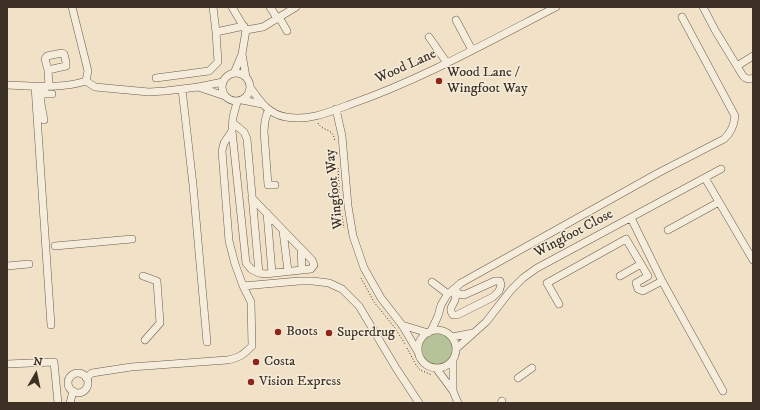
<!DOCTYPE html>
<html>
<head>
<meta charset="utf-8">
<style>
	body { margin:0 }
	#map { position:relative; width:760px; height:410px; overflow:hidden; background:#f0e1c7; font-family:"IM FELL DW Pica",serif }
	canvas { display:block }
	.frame { position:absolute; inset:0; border:8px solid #3d3024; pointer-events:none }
	.north { position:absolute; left:16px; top:354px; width:40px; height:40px; -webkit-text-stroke:3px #f5ecdb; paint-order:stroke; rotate:9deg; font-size:11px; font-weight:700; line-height:16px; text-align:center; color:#3d3024 }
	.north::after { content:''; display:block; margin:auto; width:14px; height:18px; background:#3d3024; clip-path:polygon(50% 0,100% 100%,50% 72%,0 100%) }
</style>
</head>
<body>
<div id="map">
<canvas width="760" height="410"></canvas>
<div class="frame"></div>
<div class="north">N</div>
</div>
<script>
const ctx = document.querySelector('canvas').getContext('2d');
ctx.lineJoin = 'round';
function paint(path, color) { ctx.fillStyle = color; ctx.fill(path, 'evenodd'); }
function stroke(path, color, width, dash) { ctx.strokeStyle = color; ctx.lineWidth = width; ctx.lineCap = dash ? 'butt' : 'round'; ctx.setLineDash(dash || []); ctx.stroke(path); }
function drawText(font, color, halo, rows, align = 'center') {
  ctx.font = font + ' "IM FELL DW Pica",serif'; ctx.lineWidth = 3; ctx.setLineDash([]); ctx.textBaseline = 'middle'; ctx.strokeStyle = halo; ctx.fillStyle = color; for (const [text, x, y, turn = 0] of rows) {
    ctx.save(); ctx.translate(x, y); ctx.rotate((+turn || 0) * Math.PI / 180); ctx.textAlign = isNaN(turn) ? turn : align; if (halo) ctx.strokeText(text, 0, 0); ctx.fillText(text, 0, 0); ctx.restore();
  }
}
const green = new Path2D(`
	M422 349a16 16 0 1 1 32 0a16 16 0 1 1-32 0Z`);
const path = new Path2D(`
	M7 8 12 7
	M318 123C324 133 332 126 335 141
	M338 168 340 203 344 228
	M361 278 374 302 395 328 405 344
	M407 348 416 365 420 370 432 375`);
const minor = new Path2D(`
	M72 7 88 71 86 81
	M213 7 216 32 244 26
	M232 7 245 29
	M270 7 277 18
	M703 7 715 30 743 76C746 79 749 80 753 78
	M279 17 287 31
	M456 20 472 50
	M429 37 447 63
	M242 54 246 77
	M737 66 753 56
	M48 70 66 66V62L64 54 62 53 47 56 45 59 48 70 49 86
	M222 87a14 14 0 1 1 28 0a14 14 0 1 1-28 0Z
	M234 73 242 54 246 30 263 27 296 7
	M156 78 209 71 218 62 216 32
	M7 85C32 86 62 89 86 81L95 87 149 92 165 91 182 89 198 87 223 82
	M35 86 51 325
	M41 86V104L44 120
	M44 86 45 94H52
	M198 87 225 96
	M250 87C260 101 268 114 286 117 309 121 330 112 351 104 422 79 488 42 556 7
	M182 89 193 185 207 342
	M242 100 262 104
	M336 109 342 136 348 206 353 236 364 268 381 298 402 325 418 352
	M268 110 265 121 264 131 268 185H275
	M233 123 244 132 247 139 259 273 265 274 311 269 314 265 312 260 252 198
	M232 131 246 263 251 269 259 273
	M705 178 753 260
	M267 213 272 273
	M631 218 662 281 723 391
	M668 230 719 202
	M283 231 288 271
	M55 246 132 239
	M301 249 302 270
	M7 266 29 264
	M143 276 157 281 160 323 145 340
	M620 276 641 264
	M495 281H500L501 285 499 291 493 297 457 315H453C448 308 453 306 455 300 456 296 455 293 454 289L459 294 464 295Z
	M432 282 448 294
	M243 286 299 281H313L329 283 342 289 359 306 396 368 419 403
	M559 304 547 283 626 239 648 276 636 283 638 289 643 291 662 281
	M402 325 428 333
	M418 349a19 19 0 1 1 38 0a19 19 0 1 1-38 0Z
	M431 331 438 316 441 305 447 295 461 283 658 173 724 139C731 133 734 125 735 116L682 17
	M452 337 473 333
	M457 348 486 322 511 290 523 278 537 268 721 169
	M453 360V391L458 403
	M7 364 54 362 58 403
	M436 368 453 391
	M68 383a10 10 0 1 1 20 0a10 10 0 1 1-20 0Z
	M86 378 92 373 131 367 227 360C239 358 243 355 252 346L251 302 243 286 235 264 229 241 222 151 224 143 232 131 233 117 237 102
	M518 378 532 368
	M70 403 73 391
	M501 403 502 401`);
const markers = [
	[439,81,4,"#8f2418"],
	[278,332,4,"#8f2418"],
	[329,333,4,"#8f2418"],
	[256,362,4,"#8f2418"],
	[251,382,4,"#8f2418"]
];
const streetNames = [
	["Wood Lane",406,67,-24],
	["Wingfoot Way",335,189,-96],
	["Wingfoot Close",574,234,-28]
];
const poiNames = [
	["Wood Lane /",447,73],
	["Wingfoot Way",447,89],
	["Boots",286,332],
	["Superdrug",337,333],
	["Costa",264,362],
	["Vision Express",259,382]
];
paint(green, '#b6c398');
stroke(minor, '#6a5c4d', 8);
stroke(path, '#3d3024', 1, [1, 2]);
stroke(minor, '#f5ecdb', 7);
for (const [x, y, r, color] of markers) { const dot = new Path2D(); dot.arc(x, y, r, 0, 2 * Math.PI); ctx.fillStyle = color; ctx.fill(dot); stroke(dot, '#f5ecdb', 1.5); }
drawText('14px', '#3d3024', '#f5ecdb', streetNames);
drawText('14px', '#3d3024', '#f5ecdb', poiNames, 'left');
</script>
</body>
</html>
